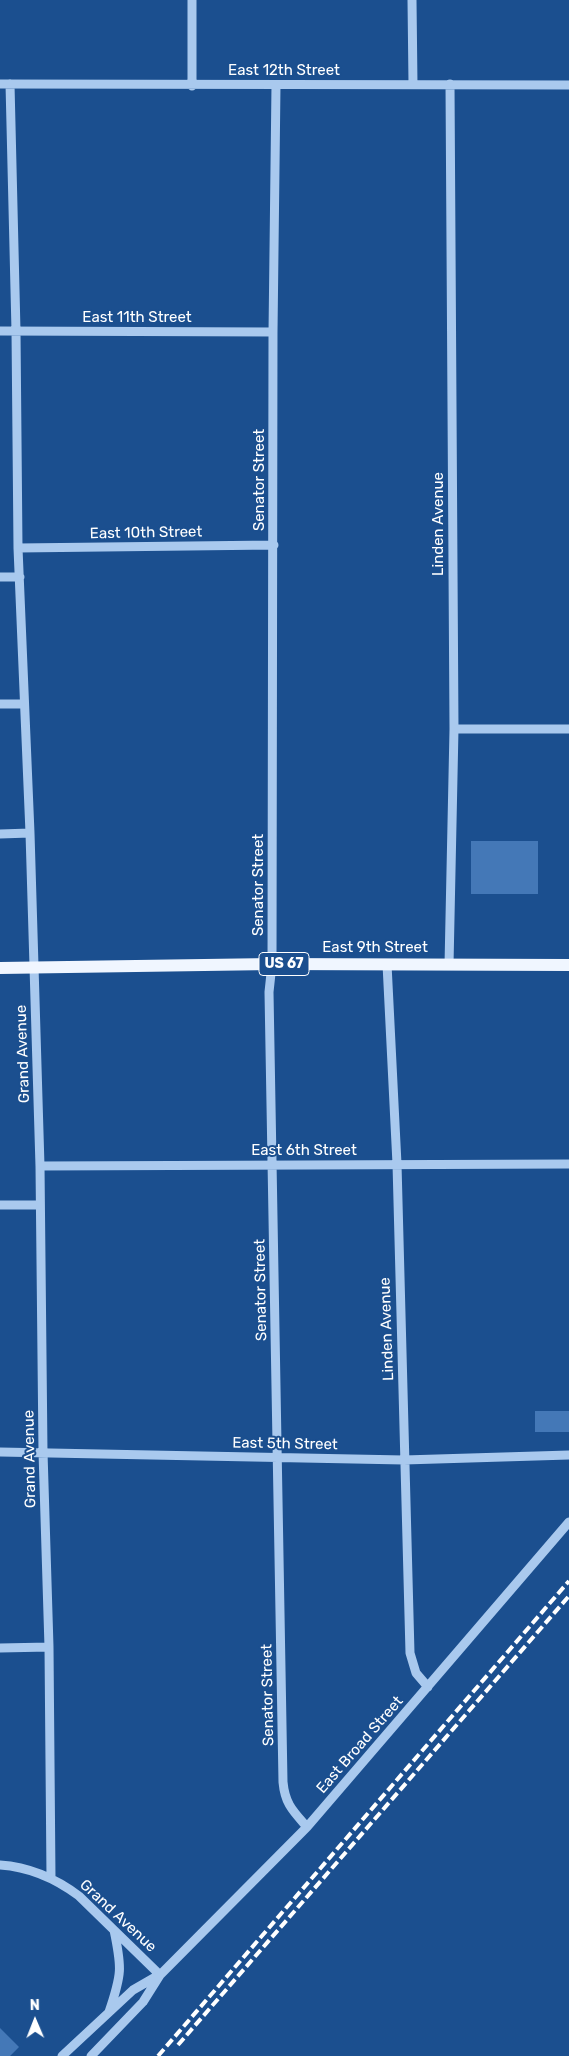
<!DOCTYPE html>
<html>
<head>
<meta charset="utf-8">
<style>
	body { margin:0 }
	#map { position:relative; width:569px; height:2056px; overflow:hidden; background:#1b4f8f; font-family:Rubik,sans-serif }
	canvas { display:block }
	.north { position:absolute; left:10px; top:1996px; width:50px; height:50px; -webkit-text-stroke:4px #1b4f8f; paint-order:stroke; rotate:359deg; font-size:14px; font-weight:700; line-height:20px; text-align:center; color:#fff }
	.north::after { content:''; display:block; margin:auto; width:18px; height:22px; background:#fff; clip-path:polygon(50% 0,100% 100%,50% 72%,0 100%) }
</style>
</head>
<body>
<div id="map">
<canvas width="569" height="2056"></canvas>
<div class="north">N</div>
</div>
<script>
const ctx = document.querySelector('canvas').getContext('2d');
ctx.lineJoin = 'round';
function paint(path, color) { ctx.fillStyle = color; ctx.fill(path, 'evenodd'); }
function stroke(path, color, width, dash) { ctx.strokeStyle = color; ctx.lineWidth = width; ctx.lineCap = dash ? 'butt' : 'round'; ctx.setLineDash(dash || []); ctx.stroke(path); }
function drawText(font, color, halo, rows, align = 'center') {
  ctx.font = font + ' Rubik,sans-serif'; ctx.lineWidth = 4; ctx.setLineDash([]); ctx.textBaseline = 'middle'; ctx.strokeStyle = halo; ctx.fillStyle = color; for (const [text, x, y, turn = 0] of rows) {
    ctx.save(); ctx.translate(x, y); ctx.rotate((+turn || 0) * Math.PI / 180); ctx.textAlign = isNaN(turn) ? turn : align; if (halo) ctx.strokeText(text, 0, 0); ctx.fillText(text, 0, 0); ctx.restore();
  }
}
const building = new Path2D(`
	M471 841H538V894H471Z
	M535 1411H569V1432H535Z
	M0 2028 19 2047 10 2056H0Z`);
const minor = new Path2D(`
	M412 0 413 84
	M0 84 569 85
	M10 84 16 331 18 548 30 833 40 1166 43 1452 49 1647 51 1878
	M276 85 273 332 272 964 269 992 283 1782C285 1804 293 1811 307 1827
	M192 86V0
	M0 331 273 332
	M18 548 274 545
	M0 577H20
	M0 704H23
	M454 729H569
	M0 834 30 833
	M387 964 397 1164 410 1653 416 1673 428 1687
	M449 965 454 729 450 84
	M40 1166 569 1164
	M0 1205H40
	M0 1452 404 1460 569 1455
	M0 1648 49 1647
	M0 1865C30 1867 55 1878 79 1896L160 1975
	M109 2012C122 1974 122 1968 114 1930
	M62 2056 133 1990 159 1975
	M91 2056 143 2002 160 1975 307 1827 569 1522`);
const major = new Path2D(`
	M0 968 272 964 569 965`);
const rail = new Path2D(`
	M178 2045 569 1596
	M158 2056 569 1581`);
const shields = [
	[284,964,50]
];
const shieldNames = [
	["US 67",284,964]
];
const streetNames = [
	["East 12th Street",284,71],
	["East 11th Street",137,318],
	["Senator Street",260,480,-90],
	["Linden Avenue",439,524,-90],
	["East 10th Street",146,533,-1],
	["Senator Street",259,885,-90],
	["East 9th Street",375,948],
	["Grand Avenue",23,1054,-92],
	["East 6th Street",304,1151],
	["Senator Street",261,1290,-91],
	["Linden Avenue",387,1329,-92],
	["East 5th Street",285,1444,1],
	["Grand Avenue",30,1459,-91],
	["Senator Street",268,1695,-91],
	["East Broad Street",360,1745,-49],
	["Grand Avenue",118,1916,43]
];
paint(building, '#4478b7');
stroke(minor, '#a9c9ee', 9);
stroke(major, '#f0f6ff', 12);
stroke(rail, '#fff', 4, [9, 4]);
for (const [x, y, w] of shields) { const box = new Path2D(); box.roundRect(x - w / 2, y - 11.5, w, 23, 4); ctx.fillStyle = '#1b4f8f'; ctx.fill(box); stroke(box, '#fff', 1); }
drawText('bold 14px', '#fff', null, shieldNames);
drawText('15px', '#fff', '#1b4f8f', streetNames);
</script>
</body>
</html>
